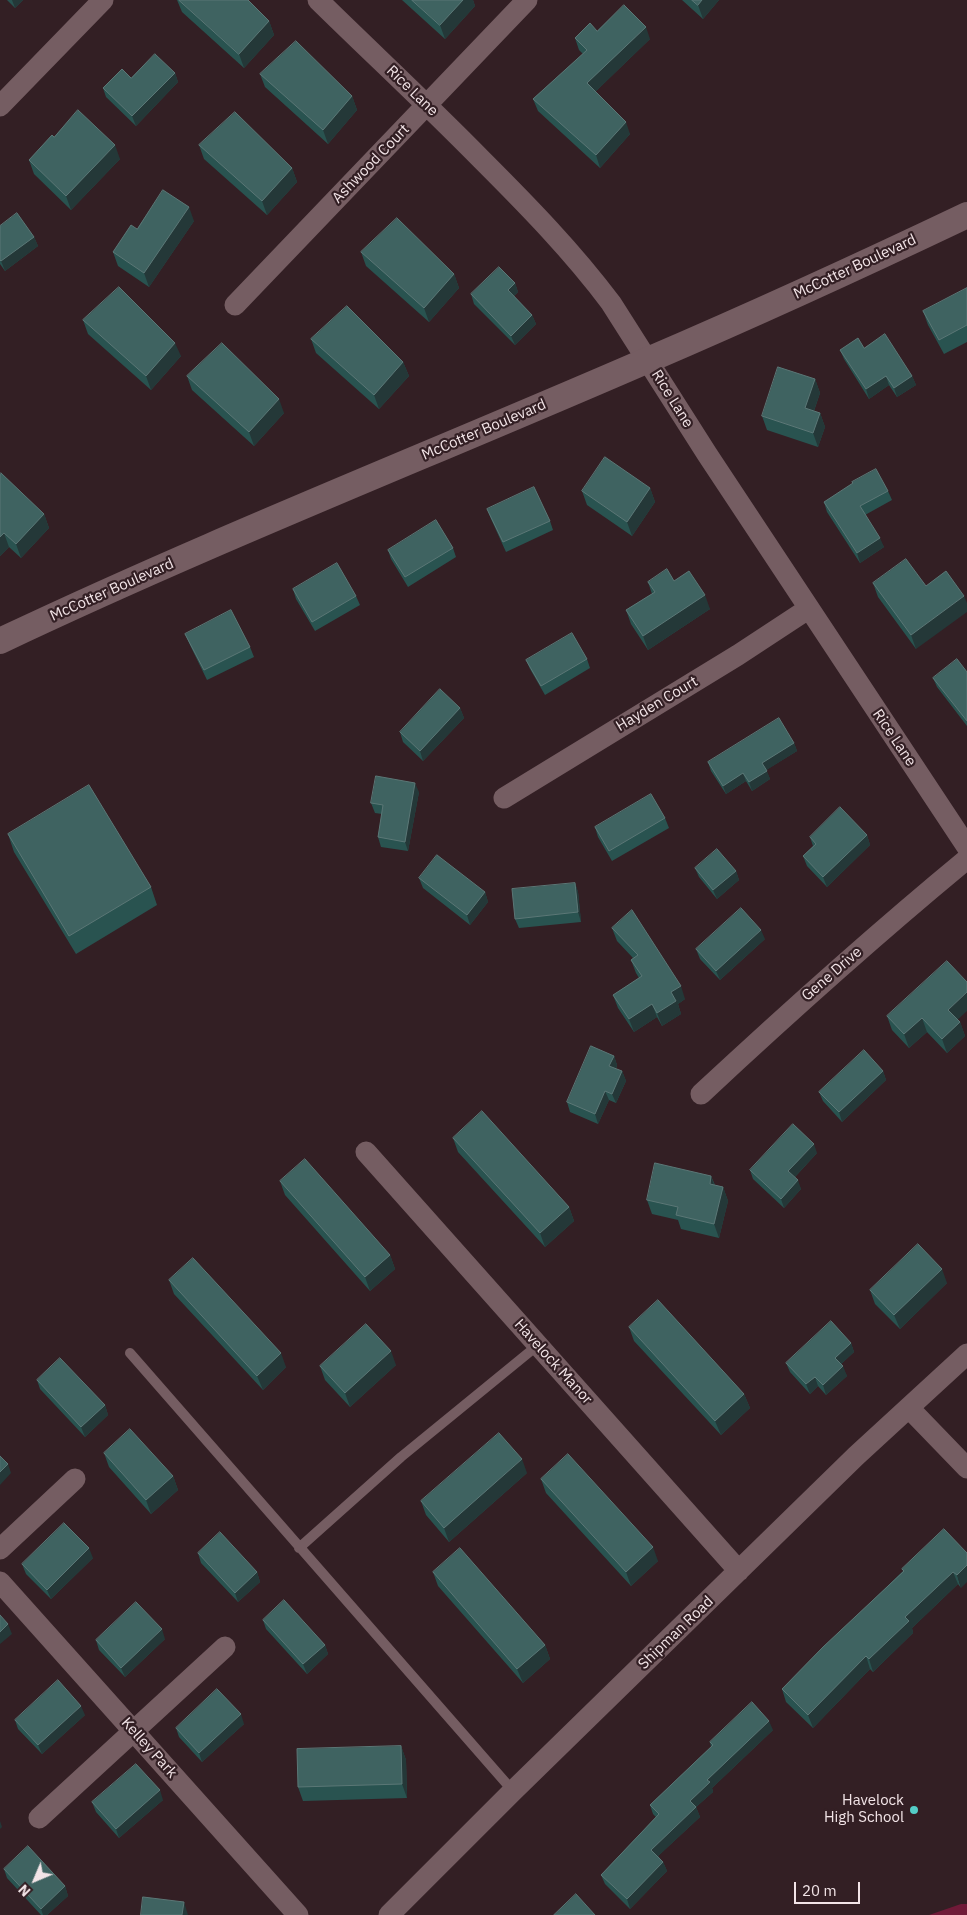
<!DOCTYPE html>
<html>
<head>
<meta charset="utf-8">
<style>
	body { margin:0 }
	#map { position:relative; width:967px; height:1915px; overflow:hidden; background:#331f24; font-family:"IBM Plex Sans",sans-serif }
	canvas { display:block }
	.north { position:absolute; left:10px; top:1855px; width:50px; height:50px; -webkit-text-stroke:4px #331f24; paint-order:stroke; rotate:225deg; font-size:14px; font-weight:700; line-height:20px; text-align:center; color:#f2e4e7 }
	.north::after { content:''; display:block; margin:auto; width:18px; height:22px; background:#f2e4e7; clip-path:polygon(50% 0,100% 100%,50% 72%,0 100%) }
	.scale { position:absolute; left:794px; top:1882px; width:66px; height:22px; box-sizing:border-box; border:2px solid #f2e4e7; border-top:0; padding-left:6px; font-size:15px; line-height:18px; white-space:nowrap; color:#f2e4e7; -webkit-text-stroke:4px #331f24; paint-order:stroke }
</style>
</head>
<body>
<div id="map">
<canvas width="967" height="1915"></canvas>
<div class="north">N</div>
<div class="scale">20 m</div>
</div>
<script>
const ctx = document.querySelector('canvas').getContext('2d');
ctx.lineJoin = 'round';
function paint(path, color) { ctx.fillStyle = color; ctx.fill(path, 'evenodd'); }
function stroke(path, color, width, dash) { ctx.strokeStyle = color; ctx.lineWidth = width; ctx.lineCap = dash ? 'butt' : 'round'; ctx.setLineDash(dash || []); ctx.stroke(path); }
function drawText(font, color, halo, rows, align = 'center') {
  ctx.font = font + ' "IBM Plex Sans",sans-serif'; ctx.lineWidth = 4.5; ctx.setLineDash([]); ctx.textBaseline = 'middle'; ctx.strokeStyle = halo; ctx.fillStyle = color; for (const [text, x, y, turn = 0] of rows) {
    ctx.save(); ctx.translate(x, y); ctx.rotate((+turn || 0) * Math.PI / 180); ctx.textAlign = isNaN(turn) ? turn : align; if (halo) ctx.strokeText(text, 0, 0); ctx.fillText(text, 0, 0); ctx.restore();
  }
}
const green = new Path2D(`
	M961 1904H967V1915H929Z`);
const service = new Path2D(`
	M130 1353 513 1791
	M299 1548 401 1457 538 1345`);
const minor = new Path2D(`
	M318 0C372 53 428 105 481 159 527 205 572 251 611 303L707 454 967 847
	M0 106 103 0
	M235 305 527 0
	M504 798 738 655 808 609
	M701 1094C788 1013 876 934 967 859
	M366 1152 739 1571
	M909 1408 967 1468
	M0 1549 75 1479
	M0 1582 298 1915
	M39 1818 225 1647
	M389 1915 513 1791 856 1456 967 1354`);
const tertiary = new Path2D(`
	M0 641C213 540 432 454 648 360 755 314 862 265 967 215`);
const wall = new Path2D(`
	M7 0H23L15 8Z
	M177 0H248L269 21 274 35 244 68 182 12Z
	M402 0H473L475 6 445 39Z
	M682 0H719L703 19Z
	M597 31 650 39 595 92 630 134 600 168 538 111 533 99 583 54 579 50 575 38Z
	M175 73 178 82 136 126 106 97 103 88 131 78Z
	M260 74 352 96 357 110 328 144 265 87Z
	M54 137 120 159 71 210 34 174 29 160Z
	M199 145 292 168 297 182 267 215 204 159Z
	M194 221 149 287 118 266 113 252 137 229Z
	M0 226 34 237 38 246 5 271 0 264Z
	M361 252 454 274 459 288 429 322 366 266Z
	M515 283 518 292 514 296 532 315 536 324 515 345 474 304 471 294Z
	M967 288V342L944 354 928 325 923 311Z
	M83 320 181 356 151 390 88 334Z
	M311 339 403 362 409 376 379 409 316 353Z
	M864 348 912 376 916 385 897 397 889 385 869 399 844 359 840 350Z
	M187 376 284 413 254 446 192 390Z
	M815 379 820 393 814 411 820 413 825 427 818 447 767 430 762 416Z
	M0 474 44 514 49 528 21 558 9 547 0 556Z
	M650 488 655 502 632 536 587 505 582 491Z
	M888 491 892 500 865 515 884 547 860 563 827 512 824 502Z
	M487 509 550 521 553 530 506 552 491 519Z
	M453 548 456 557 408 587 391 559 388 550Z
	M674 581 710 609 648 650 631 624 626 610 652 594 648 582Z
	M873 583 926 586 916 649 878 597Z
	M293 589 356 596 360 605 315 631 296 599Z
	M185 634 250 647 254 657 207 680 189 643Z
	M587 659 590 668 545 695 530 669 526 660Z
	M967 672V726L937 687 933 678Z
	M460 708 464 718 423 761 403 742 400 732Z
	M794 743 797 751 766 770 770 779 752 791 746 781 726 794 711 771 708 762Z
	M419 792 408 851 381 847 378 837 382 814 375 813 371 803Z
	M665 818 669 828 612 861 598 837 595 827Z
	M8 834 151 887 157 905 76 954 14 852Z
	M867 835 870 845 827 887 807 866 803 856 813 846 810 837Z
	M695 868 736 871 739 880 717 899 699 877Z
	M419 878 485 892 488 902 470 925 423 888Z
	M575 883 578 892 581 922 519 928 515 919Z
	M612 928 685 999 678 1004 681 1014 662 1026 657 1017 634 1032 618 1008 613 995 639 978 636 973 631 960 633 958 617 941Z
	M765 939 720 980 700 959 696 949Z
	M887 1016 957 1020 960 1022 965 1036 947 1053 927 1032 909 1048 892 1030Z
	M614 1056 617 1065 616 1069 622 1071 626 1081 616 1103 609 1100 598 1124 570 1112 567 1102Z
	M883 1071 886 1080 842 1122 823 1101 819 1092Z
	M453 1138 569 1207 574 1221 545 1247 458 1152Z
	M817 1153 795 1177 801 1189 784 1208 753 1179 750 1170Z
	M711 1176 715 1185 723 1187 728 1201 719 1238 681 1229 678 1220 652 1214 647 1200Z
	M280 1181 390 1255 395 1269 370 1291 285 1195Z
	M169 1280 286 1367 263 1390 174 1294Z
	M947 1283 900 1329 875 1304 870 1290Z
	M629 1327 744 1394 750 1408 721 1435 634 1341Z
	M851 1343 854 1352 841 1364 847 1376 826 1395 818 1386 810 1394 790 1372 786 1363Z
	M396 1365 350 1407 325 1380 320 1366Z
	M37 1380 105 1405 108 1415 85 1437 40 1389Z
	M104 1453 173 1476 178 1490 151 1514 109 1467Z
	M527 1473 449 1542 426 1515 421 1501Z
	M541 1479 658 1561 631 1586 546 1493Z
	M944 1529 961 1588 958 1584 912 1628 913 1633 873 1672 870 1669 813 1728 786 1702 782 1689 903 1571 902 1569Z
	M198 1553 257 1572 260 1582 238 1602 201 1563Z
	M93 1558 51 1599 26 1574 22 1564Z
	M433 1572 545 1645 550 1659 523 1683 438 1586Z
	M263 1620 325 1645 328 1654 307 1674 266 1629Z
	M165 1639 125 1677 99 1650 96 1640Z
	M85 1715 42 1754 18 1729 15 1720Z
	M244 1724 202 1762 179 1737 176 1728Z
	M773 1730 712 1788 713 1792 696 1807 700 1817 658 1856 663 1862 667 1871 630 1909 605 1884 601 1875 656 1817 653 1814 650 1805 711 1747 710 1742Z
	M401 1746 406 1760 407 1798 303 1801 298 1787Z
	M163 1800 119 1838 96 1812 92 1802Z
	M4 1869 65 1886 68 1896 47 1915H41L7 1878Z`);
const shadedWall = new Path2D(`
	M12 0H23L15 8Z
	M463 0H473L475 6 445 39 440 25Z
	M702 0H719L703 19 698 5Z
	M269 21 274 35 244 68 239 54Z
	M646 27 650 39 591 96 587 83Z
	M175 73 178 82 136 126 132 116Z
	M352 96 357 110 328 144 323 130Z
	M626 122 630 134 600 168 596 155Z
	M115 145 120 159 71 210 66 196Z
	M292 168 297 182 267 215 262 201Z
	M189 207 194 221 149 287 144 273Z
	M34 237 38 246 5 271 1 261Z
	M454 274 459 288 429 322 424 308Z
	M515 283 518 292 511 299 508 290Z
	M532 315 536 324 515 345 511 336Z
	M175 343 181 356 151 390 146 376Z
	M403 362 409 376 379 409 374 395Z
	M886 376 889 385 869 399 866 389Z
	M912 376 916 385 897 397 894 388Z
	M815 379 820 393 810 422 805 408Z
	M279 399 284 413 254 446 249 432Z
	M820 413 825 427 818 447 813 433Z
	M650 488 655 502 632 536 627 522Z
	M44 514 49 528 21 558 16 544Z
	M4 533 9 547 0 556V537Z
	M880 538 884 547 860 563 857 553Z
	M705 595 710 609 648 650 643 636Z
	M964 596 967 603V612L916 649 911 635Z
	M460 708 464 718 423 761 420 751Z
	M794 743 797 751 765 771 762 763Z
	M767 771 770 779 752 791 749 782Z
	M743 773 746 781 726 794 723 786Z
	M415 783 419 792 408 851 405 842Z
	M867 835 870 845 827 887 823 877Z
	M736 871 739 880 717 899 713 890Z
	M575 883 578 892 581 922 578 912Z
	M485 892 488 902 470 925 467 915Z
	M761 930 765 939 720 980 716 971Z
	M681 986 685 999 678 1004 681 1014 662 1026 657 1013 671 992Z
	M967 992V1011L953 1024 948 1010Z
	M652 1004 657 1017 634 1032 629 1019Z
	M922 1018 927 1032 909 1048 904 1034Z
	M960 1022 965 1036 947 1053 942 1039Z
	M614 1056 617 1065 613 1076 609 1066Z
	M622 1071 626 1081 616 1103 612 1094Z
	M883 1071 886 1080 842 1122 839 1112Z
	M605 1091 609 1100 598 1124 595 1114Z
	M814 1144 817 1153 792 1180 788 1171Z
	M711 1176 716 1190 710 1184Z
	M798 1180 801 1189 784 1208 781 1199Z
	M723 1187 728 1201 719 1238 714 1224Z
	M569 1207 574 1221 545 1247 540 1233Z
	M390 1255 395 1269 370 1291 365 1277Z
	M942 1269 947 1283 900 1329 894 1315Z
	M851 1343 854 1352 838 1367 835 1358Z
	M391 1351 396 1365 350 1407 345 1393Z
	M281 1353 286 1367 263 1390 257 1376Z
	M843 1366 847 1376 826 1395 823 1385Z
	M815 1377 818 1386 810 1394 806 1384Z
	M744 1394 750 1408 721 1435 715 1421Z
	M105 1405 108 1415 85 1437 81 1427Z
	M522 1459 527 1473 449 1542 444 1528Z
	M8 1464 11 1473 0 1485V1472Z
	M173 1476 178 1490 151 1514 146 1500Z
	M653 1547 658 1561 631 1586 626 1572Z
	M89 1548 93 1558 51 1599 47 1590Z
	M967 1565V1582L961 1588 957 1575Z
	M257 1572 260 1582 238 1602 235 1593Z
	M953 1572 958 1584 912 1628 913 1633 873 1672 869 1659 905 1617Z
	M8 1624 12 1634 0 1644V1632Z
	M162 1629 165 1639 125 1677 121 1668Z
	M325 1645 328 1654 307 1674 303 1664Z
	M545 1645 550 1659 523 1683 517 1669Z
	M866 1656 870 1669 813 1728 808 1715Z
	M81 1706 85 1715 42 1754 38 1745Z
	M241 1714 244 1724 202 1762 199 1753Z
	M769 1721 773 1730 712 1788 713 1792 696 1807 700 1817 655 1859 651 1850 707 1780Z
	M401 1746 406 1760 407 1798 402 1784Z
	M160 1790 163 1800 119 1838 116 1829Z
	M0 1821 2 1827 0 1829Z
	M663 1862 667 1871 630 1909 627 1899Z
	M65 1886 68 1896 47 1915H43L41 1909Z
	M184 1902 188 1915H182Z`);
const building = new Path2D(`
	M179 0H248L269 21 239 54Z
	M412 0H463L440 25Z
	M692 0H702L698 5Z
	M624 5 646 27 587 83 626 122 596 155 533 99 587 50 575 38 590 23 597 31Z
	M296 41 352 96 323 130 260 74Z
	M155 54 175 73 132 116 103 88 122 69 131 78Z
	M78 110 115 145 66 196 29 160 52 135 54 137Z
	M235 112 292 168 262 201 199 145Z
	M163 190 189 207 144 273 113 252 131 225 137 229Z
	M17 213 34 237 1 261 0 260V226Z
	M397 218 454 274 424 308 361 252Z
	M499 267 515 283 508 290 532 315 511 336 471 294Z
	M119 287 175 343 146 376 83 320Z
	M967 288V325L939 340 923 311Z
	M347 306 403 362 374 395 311 339Z
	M885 334 912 376 894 388 886 376 866 389 840 350 858 338 864 348Z
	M222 343 279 399 249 432 187 376Z
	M778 367 815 379 805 408 820 413 813 433 762 416Z
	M605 457 650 488 627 522 582 491Z
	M876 469 888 491 860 506 880 538 857 553 824 502 853 483 852 482Z
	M1 473 44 514 16 544 4 533 0 537V474Z
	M534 487 550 521 503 542 487 509Z
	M436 520 453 548 405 577 388 550Z
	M906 559 926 586 946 571 964 596 911 635 873 583Z
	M337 563 356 596 312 622 293 589Z
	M667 569 674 581 689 571 705 595 643 636 626 610 655 592 648 582Z
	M231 610 250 647 204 670 185 634Z
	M572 633 587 659 541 686 526 660Z
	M957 659 967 672V721L933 678Z
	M440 689 460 708 420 751 400 732Z
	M779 718 794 743 762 763 767 771 749 782 743 773 723 786 708 762Z
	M376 776 415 783 405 842 378 837 383 805 371 803Z
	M89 785 151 887 69 936 8 834Z
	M651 794 665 818 609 851 595 827Z
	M840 807 867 835 823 877 803 856 816 844 810 837Z
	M717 849 736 871 713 890 695 868Z
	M437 855 485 892 467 915 419 878Z
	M575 883 578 912 515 919 512 889Z
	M741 908 761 930 716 971 696 949Z
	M632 910 681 986 671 992 676 1001 657 1013 652 1004 629 1019 613 995 642 976 631 960 638 955 612 928Z
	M947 961 967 982V992L948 1010 960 1022 942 1039 922 1018 904 1034 887 1016Z
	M591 1046 614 1056 609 1066 622 1071 612 1094 605 1091 595 1114 567 1102Z
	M864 1050 883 1071 839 1112 819 1092Z
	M482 1111 569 1207 540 1233 453 1138Z
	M793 1124 814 1144 788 1171 798 1180 781 1199 750 1170Z
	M305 1159 390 1255 365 1277 280 1181Z
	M655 1163 711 1176 710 1184 723 1187 714 1224 676 1215 678 1207 647 1200Z
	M918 1244 942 1269 894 1315 870 1290Z
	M193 1258 281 1353 257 1376 169 1280Z
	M658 1300 744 1394 715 1421 629 1327Z
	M831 1321 851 1343 835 1358 843 1366 823 1385 815 1377 806 1384 786 1363Z
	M366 1324 391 1351 345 1393 320 1366Z
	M60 1358 105 1405 81 1427 37 1380Z
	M130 1429 173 1476 146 1500 104 1453Z
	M499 1433 522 1459 444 1528 421 1501Z
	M568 1454 653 1547 626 1572 541 1479Z
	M0 1456 8 1464 0 1472Z
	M64 1523 89 1548 47 1590 22 1564Z
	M944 1529 967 1553V1565L957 1575 953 1572 905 1617 909 1621 869 1659 866 1656 808 1715 782 1689 823 1647 904 1571 902 1569Z
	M220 1532 257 1572 235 1593 198 1553Z
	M460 1548 545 1645 517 1669 433 1572Z
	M284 1600 325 1645 303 1664 263 1620Z
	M136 1602 162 1629 121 1668 96 1640Z
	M0 1615 8 1624 0 1632Z
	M58 1680 81 1706 38 1745 15 1720Z
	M217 1689 241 1714 199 1753 176 1728Z
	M752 1702 769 1721 707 1780 710 1782 690 1801 696 1807 651 1850 663 1862 627 1899 601 1875 659 1814 650 1805 713 1745 710 1742Z
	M401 1746 402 1784 298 1787 297 1749Z
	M136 1764 160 1790 116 1829 92 1802Z
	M28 1846 65 1886 41 1909 4 1869Z
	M576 1894 595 1915H554Z
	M143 1897 184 1902 182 1915H141Z`);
const markers = [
	[914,1810,5,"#54cdc7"]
];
const streetNames = [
	["Rice Lane",412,91,44],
	["Ashwood Court",371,164,-46],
	["McCotter Boulevard",855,267,-25],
	["Rice Lane",672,399,58],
	["McCotter Boulevard",484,430,-23],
	["McCotter Boulevard",112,590,-24],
	["Hayden Court",657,704,-31],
	["Rice Lane",894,738,56],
	["Gene Drive",832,974,-41],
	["Havelock Manor",553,1362,48],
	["Shipman Road",676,1633,-44],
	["Kelley Park",149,1748,48]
];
const poiNames = [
	["Havelock",904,1801],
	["High School",904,1818]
];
paint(green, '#701a38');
stroke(service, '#755d62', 10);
stroke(minor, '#755d62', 21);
stroke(tertiary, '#755d62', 26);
paint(wall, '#295350');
paint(shadedWall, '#243838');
paint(building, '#3f6361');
stroke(building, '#5b7776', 1);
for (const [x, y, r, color] of markers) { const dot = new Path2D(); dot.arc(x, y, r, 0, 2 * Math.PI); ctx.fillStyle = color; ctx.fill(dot); stroke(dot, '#331f24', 2); }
drawText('15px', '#f2e4e7', '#331f24', streetNames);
drawText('15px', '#f2e4e7', '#331f24', poiNames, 'right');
</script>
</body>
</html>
